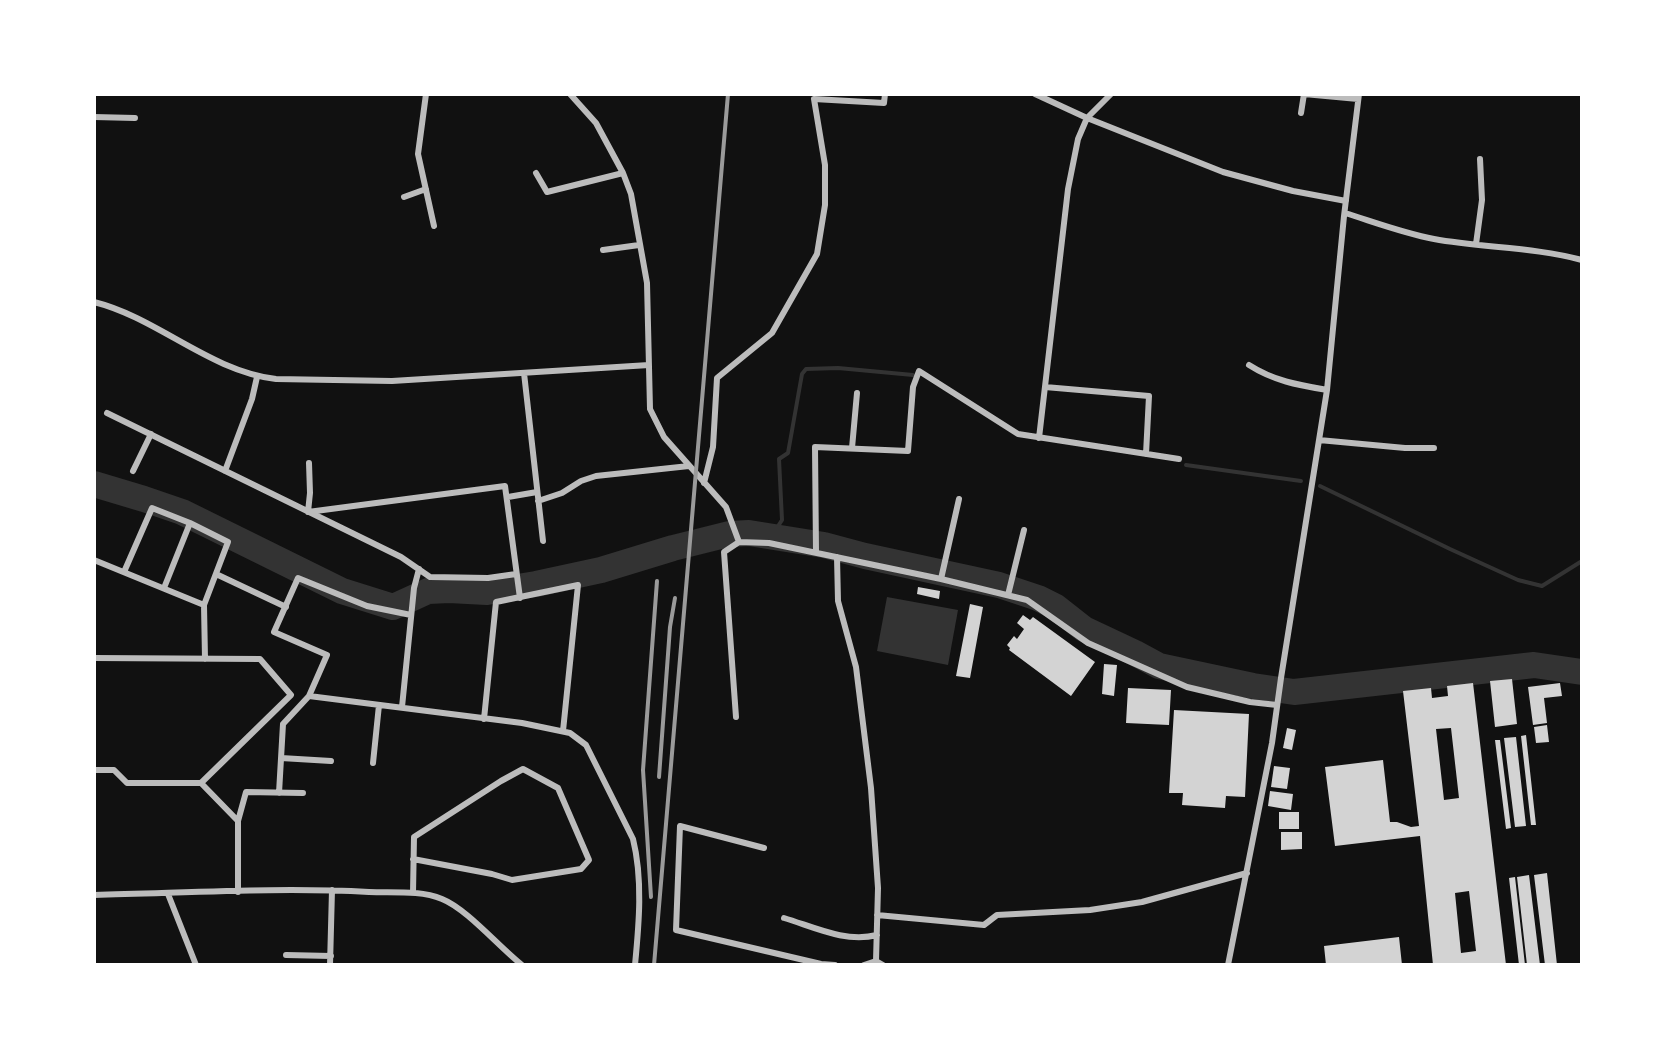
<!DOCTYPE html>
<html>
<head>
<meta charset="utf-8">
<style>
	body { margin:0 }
	#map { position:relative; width:1676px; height:1059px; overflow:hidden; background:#111; font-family:"Nunito Sans",sans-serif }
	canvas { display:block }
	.frame { position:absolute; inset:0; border:96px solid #fff; pointer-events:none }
</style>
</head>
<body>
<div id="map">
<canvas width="1676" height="1059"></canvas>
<div class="frame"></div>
</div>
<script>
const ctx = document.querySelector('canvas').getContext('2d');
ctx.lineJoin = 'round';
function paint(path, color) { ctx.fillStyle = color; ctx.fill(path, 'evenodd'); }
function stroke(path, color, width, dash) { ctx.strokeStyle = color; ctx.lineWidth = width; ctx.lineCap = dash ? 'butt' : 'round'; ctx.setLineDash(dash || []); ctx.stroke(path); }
const water = new Path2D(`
	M887 597 958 610 948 665 877 651Z`);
const stream = new Path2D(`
	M1186 465 1301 481
	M1320 486 1450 549 1518 580 1542 586 1582 561
	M771 537 782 520 779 459 788 453 802 374 806 369 838 368 913 375`);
const river = new Path2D(`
	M94 484 144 499 182 512 342 591 393 607 428 591 449 590 487 592 536 584 601 570 673 548 729 534 749 533 824 545 865 556 999 585 1038 598 1056 607 1084 629 1135 653 1159 666 1253 686 1294 692 1534 665 1582 672`);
const building = new Path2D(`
	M918 587 940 591 939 599 917 594Z
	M970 604 983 607 970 678 956 676Z
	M1023 615 1030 620 1033 617 1095 662 1071 696 1009 650 1010 648 1007 645 1014 636 1017 639 1024 629 1017 623Z
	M1104 664 1117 665 1114 696 1102 694Z
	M1512 679 1517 724 1495 727 1490 681Z
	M1473 683 1506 965H1433L1420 836 1335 846 1325 767 1383 760 1390 822H1397L1411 827 1419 826 1403 691 1431 688 1432 698 1448 696 1447 686ZM1451 728 1459 798 1444 800 1436 729ZM1469 891 1476 951 1461 953 1455 893Z
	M1560 683 1562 696 1544 698 1547 723 1533 725 1528 687Z
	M1128 688 1171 690 1169 725 1126 723Z
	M1174 710 1249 714 1245 797 1226 796 1225 808 1182 805 1183 793H1169Z
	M1547 725 1549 742 1536 743 1534 727Z
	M1287 728 1296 730 1292 750 1283 748Z
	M1526 735 1536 825H1531L1521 736Z
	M1516 737 1526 826 1515 827 1504 738Z
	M1495 740H1500L1511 828 1506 829Z
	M1274 766 1290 768 1287 789 1271 787Z
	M1270 791 1293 794 1291 810 1268 806Z
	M1279 812H1299V829H1279Z
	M1281 832H1302V849L1281 850Z
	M1547 873 1557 965H1545L1534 875Z
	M1529 875 1540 965H1527L1517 877Z
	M1515 877 1525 965H1519L1509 878Z
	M1399 937 1402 965H1326L1324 946Z`);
const minor = new Path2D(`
	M426 94 418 154 434 226
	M570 94 596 123 623 173 631 194 647 283 650 409 664 437 726 507 739 542
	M1035 94 1087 118 1223 172 1293 191 1346 201
	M1301 113 1304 94 1358 99
	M94 117 135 118
	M536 173 547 192 623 173
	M404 197 426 189
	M1345 213C1374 222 1403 233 1434 239 1483 248 1534 247 1582 260
	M1476 244 1482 200 1480 159
	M603 250 639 245
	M94 302C158 318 209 371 276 379L392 381 649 365
	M1249 365C1274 381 1298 385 1327 390
	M524 373 543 541
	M1045 387 1149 396 1146 454
	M107 413 401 557 430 577 488 578 516 574
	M1039 438 1068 189 1078 139 1087 118 1111 94
	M1319 440 1405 448H1434
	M852 448 857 393
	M309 463 310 493 308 512 505 486 520 598
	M133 471 151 434
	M225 471 252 399 257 377
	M704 483 713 447 717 378 772 333 817 254 825 205V165L814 99 884 103 885 94
	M508 497 537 492
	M538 501 562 493 581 481 596 476 689 466
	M816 552 815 447 908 451 913 387 919 371 1018 434 1179 459
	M837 557 838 601 856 667 871 788 878 888 876 961 883 965
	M94 560 204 605
	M124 572 152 508 190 523 228 542 204 605 205 659
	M216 574 286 607
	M941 579 959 499
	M164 588 190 523
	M1008 595 1024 530
	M94 658 260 659 291 695 201 783H127L114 770H94
	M309 696 522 723 570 733 586 745 633 839C643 879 639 924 635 965
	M402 707 414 588 419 569
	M736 717 724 552 739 542 769 543 941 579 1027 600 1088 643 1187 687 1250 702 1277 705
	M484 719 496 602 578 585 563 731
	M281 758 331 761
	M373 763 379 705
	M201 783 238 821V892
	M279 793 283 724 309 696 327 655 274 632 298 578 367 606 411 615
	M238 821 246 792 303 793
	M764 848 680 826 676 930 821 964 835 965
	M413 893 414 837 501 781 523 769 558 788 589 860 581 869 512 880 492 874 413 859
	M168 894 196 965
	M94 895C186 893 278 887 369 892 393 893 420 890 442 899 467 909 499 947 522 965
	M877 915 984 925 997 915 1090 910 1142 902 1247 873
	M784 918C814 927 845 943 877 935
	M286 955 331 956
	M330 965 332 890
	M864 965 876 961
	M1228 965 1272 743 1281 678 1327 390 1344 216 1359 94`);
const rail = new Path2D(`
	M659 777 670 627 675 598
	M651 897 643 770 657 581
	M654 965 728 94`);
paint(water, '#333');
stroke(stream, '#333', 4);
stroke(river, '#333', 26);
paint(building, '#d3d3d3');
stroke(minor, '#bcbcbc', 6);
stroke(rail, '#9a9a9a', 4);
</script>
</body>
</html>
